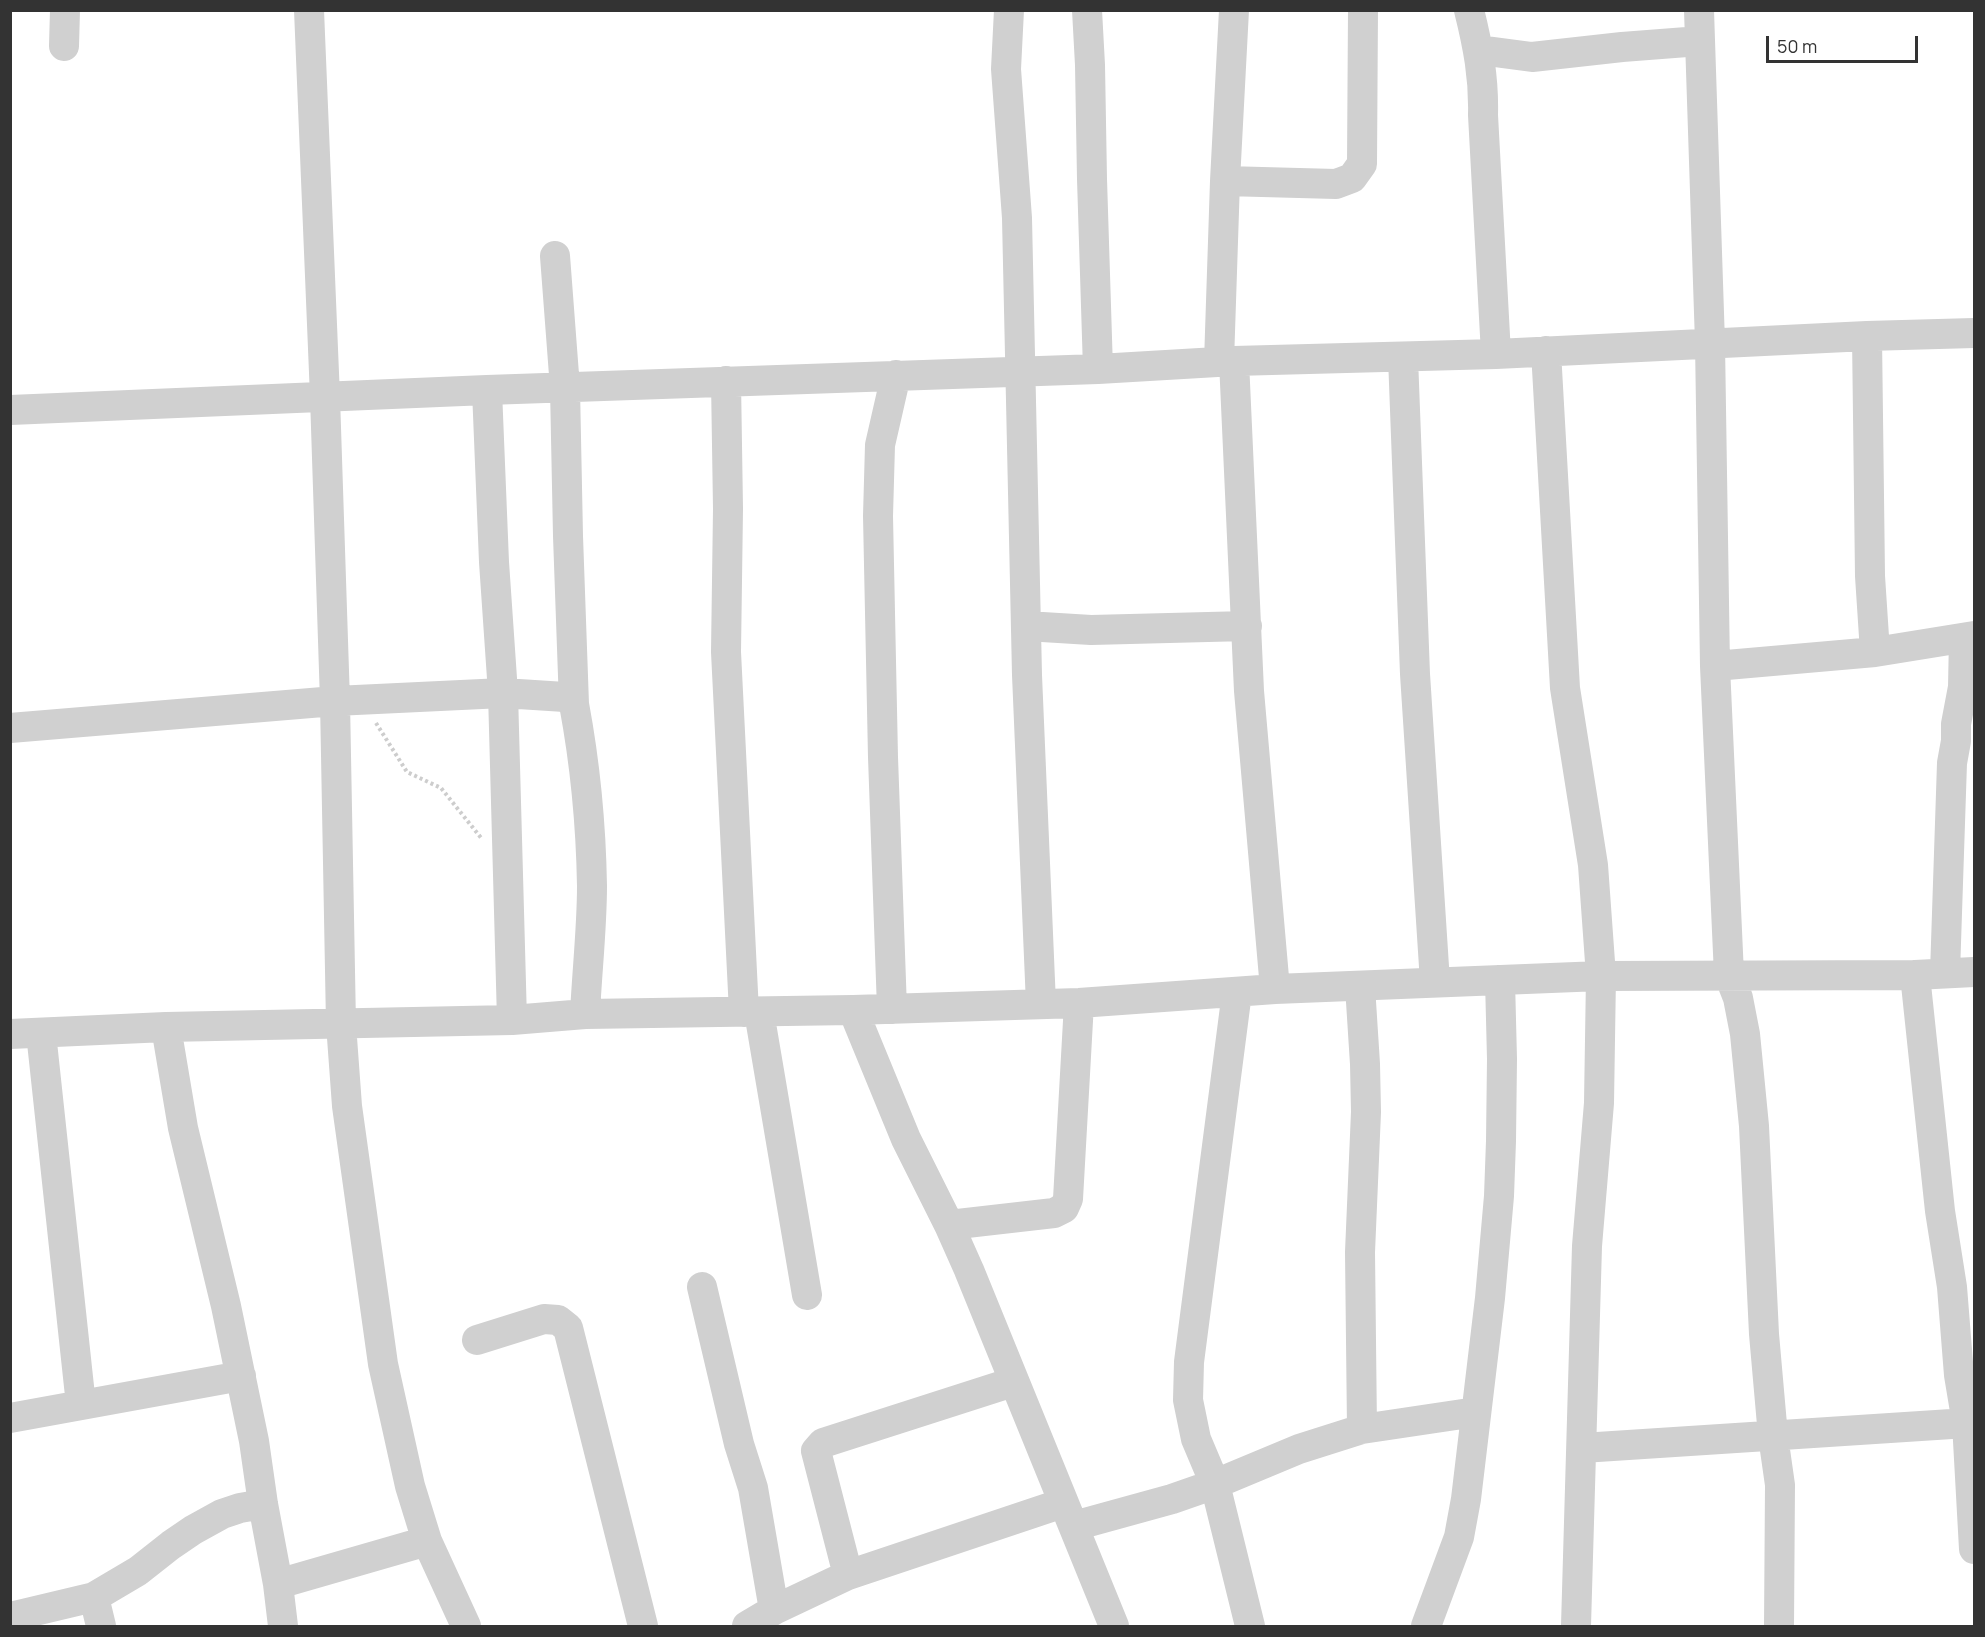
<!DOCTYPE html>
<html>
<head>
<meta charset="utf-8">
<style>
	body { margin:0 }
	#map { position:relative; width:1985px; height:1637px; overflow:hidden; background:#fff; font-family:Manrope,sans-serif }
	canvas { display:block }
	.frame { position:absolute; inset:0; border:12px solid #333; pointer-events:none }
	.scale { position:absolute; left:1766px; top:36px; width:152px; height:27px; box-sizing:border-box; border:3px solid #333; border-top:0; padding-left:8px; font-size:18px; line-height:21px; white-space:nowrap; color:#333; -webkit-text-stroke:4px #fff; paint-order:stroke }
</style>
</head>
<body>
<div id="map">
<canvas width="1985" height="1637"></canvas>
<div class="frame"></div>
<div class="scale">50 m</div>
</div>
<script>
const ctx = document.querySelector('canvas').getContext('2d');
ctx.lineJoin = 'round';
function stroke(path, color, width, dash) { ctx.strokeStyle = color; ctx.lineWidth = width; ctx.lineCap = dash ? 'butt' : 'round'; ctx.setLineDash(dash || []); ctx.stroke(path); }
const path = new Path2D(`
	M376 723 407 772 441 788 482 839`);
const minor = new Path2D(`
	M309 10 325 397 335 701 341 1024 347 1106 383 1364 410 1486 427 1541 466 1626
	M1009 10 1006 69 1017 218 1027 675 1041 1004
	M1087 10 1090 65 1092 179 1098 369
	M1469 10C1478 46 1484 78 1483 115L1496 354
	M1699 10 1710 343 1715 666 1729 975 1738 998 1745 1034 1754 1126 1764 1334 1773 1436 1780 1485 1779 1626
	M64 46 65 10
	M1479 50 1532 57 1622 47 1700 41
	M1225 181 1336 184 1352 178 1362 164 1363 10
	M555 256 565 388 568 536 574 704
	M1867 336 1870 576 1875 652
	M1546 351 1565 688 1593 865 1601 976 1599 1103 1587 1246 1576 1626
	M1403 357 1415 674 1435 982
	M1234 361 1249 691 1275 989
	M1219 362 1225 181 1234 10
	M726 381 728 509 726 652 744 1012
	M487 390 494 562 503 693 512 1020
	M10 410 487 390 1098 369 1234 361 1496 354 1867 336 1974 333
	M1026 626 1091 630 1247 626
	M1715 666 1875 652 1974 636
	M10 728 335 701 503 693 565 697 574 704C585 763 591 825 592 886 592 928 587 971 585 1014
	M1945 973 1952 763 1956 741V724L1963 687 1964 638
	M1915 975 1940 1211 1952 1287 1959 1375 1967 1423 1974 1549
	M1360 986 1365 1064 1366 1112 1360 1252 1362 1429
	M1237 992 1189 1362 1188 1400 1196 1439 1215 1484 1250 1626
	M892 1009 883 757 878 516 880 445 896 375
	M853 1010 906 1139 949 1225 969 1270 1114 1626
	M759 1012 807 1295
	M166 1027 183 1128 226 1306 254 1441 263 1504 278 1584 283 1626
	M41 1033 81 1405
	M10 1034 166 1027 512 1020 585 1014 853 1010 1079 1003 1275 989 1601 976 1915 975 1974 972
	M949 1225 1054 1213 1064 1208 1068 1199 1079 1003
	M702 1287 739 1444 753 1488 774 1610
	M477 1340 544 1319 558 1320 568 1328 643 1626
	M10 1418 241 1376
	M1582 1448 1967 1423
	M1074 1526 1172 1499 1215 1484 1299 1449 1362 1429 1476 1412
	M848 1575 816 1451 823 1443 1013 1382
	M278 1584 427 1541
	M94 1597 101 1626
	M10 1617 94 1597 138 1571 171 1545 193 1530 222 1514 240 1508 263 1504
	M747 1626 774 1610 848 1575 1063 1503
	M1426 1626 1459 1537 1466 1499 1490 1298 1499 1196 1501 1141 1502 1059 1500 980`);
stroke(path, '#cdcdcd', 4, [3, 3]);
stroke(minor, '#d0d0d0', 30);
</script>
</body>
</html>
